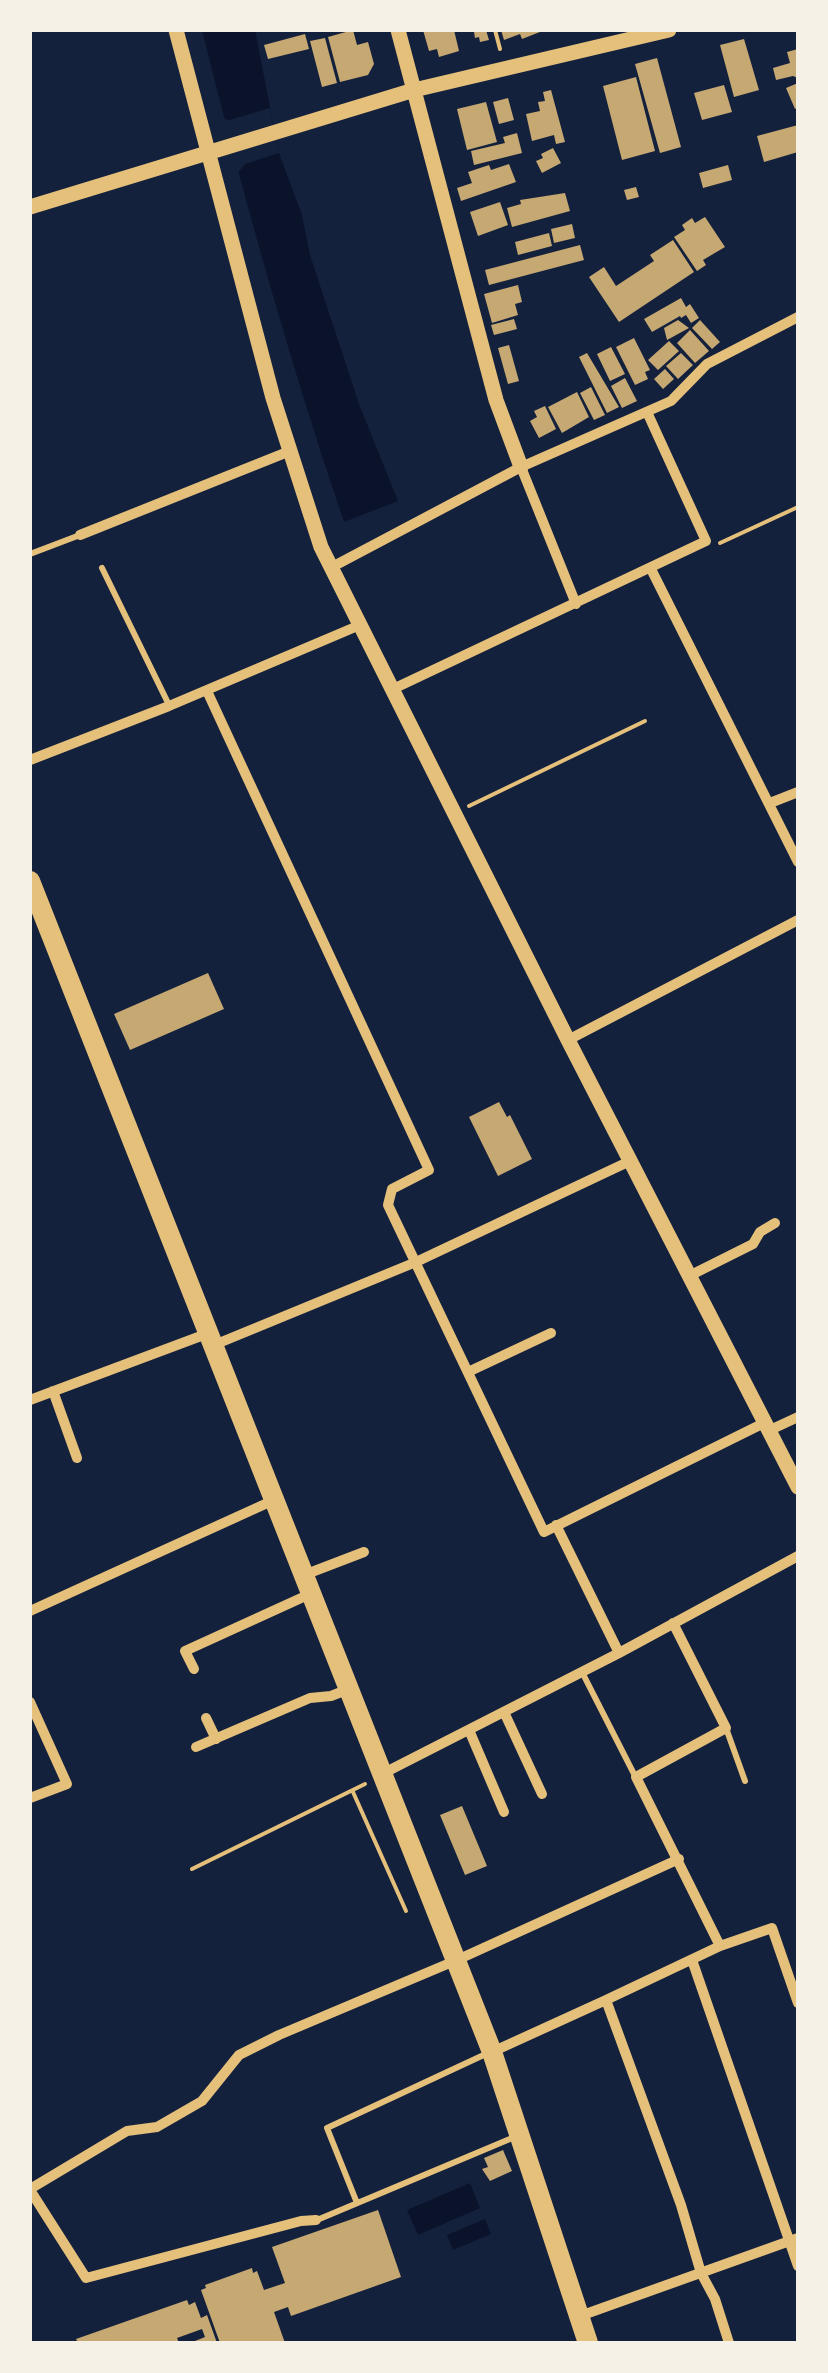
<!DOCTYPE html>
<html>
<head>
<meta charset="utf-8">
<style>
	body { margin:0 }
	#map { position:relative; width:828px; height:2373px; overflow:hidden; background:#14213d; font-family:Overpass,sans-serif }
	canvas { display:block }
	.frame { position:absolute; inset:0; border:32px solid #f6f1e7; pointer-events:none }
</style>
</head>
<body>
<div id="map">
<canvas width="828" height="2373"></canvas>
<div class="frame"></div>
</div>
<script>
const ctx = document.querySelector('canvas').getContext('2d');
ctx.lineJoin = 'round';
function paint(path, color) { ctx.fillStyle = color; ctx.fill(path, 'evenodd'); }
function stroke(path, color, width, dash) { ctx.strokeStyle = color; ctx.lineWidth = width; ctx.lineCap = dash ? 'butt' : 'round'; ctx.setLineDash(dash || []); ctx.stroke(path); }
const water = new Path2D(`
	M202 30H255L279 153 302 215 310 255 359 404 398 501 344 522C289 360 243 196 202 30Z
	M470 2183 480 2208 418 2235 407 2210Z
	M485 2219 491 2234 453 2250 447 2235Z`);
const pier = new Path2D(`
	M270 108 279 153 245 164 237 174 223 119 230 120Z`);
const building = new Path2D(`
	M353 30 357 45 368 42 374 64 368 75 340 82 328 37Z
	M423 30H454L459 51 439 57 437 49 429 51Z
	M480 30H486L489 40 480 42 479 37 475 38 474 32Z
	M501 30H545L522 39 520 34 504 40Z
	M305 34 309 49 268 59 264 45Z
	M325 38 337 83 322 87 310 41Z
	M744 39 759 90 734 97 720 45Z
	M798 49V78L793 76 776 80 773 68 790 63 787 52Z
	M657 58 681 147 660 153 635 64Z
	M636 77 655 151 622 160 603 86Z
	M798 83V107L795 109 786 88Z
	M724 85 732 112 702 120 694 93Z
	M551 90 565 142 556 144 554 135 532 141 526 114 540 111 538 102 545 101 543 92Z
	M508 98 514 120 499 124 493 102Z
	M486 102 497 142 467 150 457 109Z
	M798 125V152L764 162 757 136Z
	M517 133 522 153 474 165 471 151 505 143 503 137Z
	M553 148 561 163 542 173 536 161 543 158 541 154Z
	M509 164 516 182 461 201 457 188 472 183 468 172 489 165 491 170Z
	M728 165 732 180 703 188 699 173Z
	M636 187 639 197 627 200 624 190Z
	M565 193 570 211 512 227 507 208 521 204 520 200Z
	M500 202 508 225 478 236 470 212Z
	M705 217 725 247 703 260 706 265 697 271 674 237 685 230 682 225 692 218 695 223Z
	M572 224 575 238 554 243 551 229Z
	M549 233 552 246 518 255 515 242Z
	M673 240 694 272 619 322 589 277 604 267 616 286 654 261 650 255Z
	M580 245 584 260 489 285 485 270Z
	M518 285 522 302 515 304 518 315 492 323 484 294Z
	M681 298 686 307 690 304 699 318 691 323 686 315 681 318 680 316 652 332 644 319Z
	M514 319 517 329 494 335 491 325Z
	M678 320 689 328 667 340 664 328Z
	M700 320 720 342 712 349 692 328Z
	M690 330 709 351 695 363 677 343Z
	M634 338 650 370 645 372 648 379 635 385 616 347Z
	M669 341 679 351 658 370 648 360Z
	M509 345 519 381 508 384 498 348Z
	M611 347 625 374 610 381 597 354Z
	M587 353 619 407 607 413 579 357Z
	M681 353 693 365 678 379 666 366Z
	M665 369 674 379 663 389 654 379Z
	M625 378 637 401 622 408 611 386Z
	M591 387 605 415 594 420 580 393Z
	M577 392 589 417 562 433 548 407Z
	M545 406 556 429 539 438 530 421 537 417 534 411Z
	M208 973 224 1009 130 1050 114 1014Z
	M499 1102 507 1117 510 1115 532 1159 498 1176 469 1117Z
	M462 1806 487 1866 465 1875 440 1815Z
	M503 2150 512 2171 490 2181 482 2169 488 2167 484 2158Z
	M378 2210 401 2277 291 2316 288 2307 274 2312 285 2343H220L201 2290 206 2288 205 2285 252 2268 253 2273 257 2271 264 2290 285 2283 272 2247Z
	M187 2300 189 2305 195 2302 201 2318 207 2315 217 2343H190L205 2337 202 2329 177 2338 179 2343H78L76 2339Z`);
const path = new Path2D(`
	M495 30 500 49
	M720 543 798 507
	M469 806 645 721
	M353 1792 406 1911
	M192 1869 365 1784`);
const service = new Path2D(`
	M30 554 80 535
	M102 568 169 705
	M582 1672 635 1776
	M726 1728 745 1781
	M357 2203 327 2128 488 2053
	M317 2220 517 2136`);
const minor = new Path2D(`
	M521 467 576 604
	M80 535 290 451
	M332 567 521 467 671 401 707 364 798 317
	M651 569 798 862
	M393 689 706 541 647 412
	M207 691 429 1170 392 1189 388 1205 544 1532 764 1423
	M30 760 169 706 360 625
	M770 803 798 792
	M568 1040 798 920
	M689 1276 753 1244 760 1232 775 1223
	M214 1345 416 1262 630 1161
	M468 1372 551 1333
	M53 1391 77 1458
	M30 1400 209 1333
	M768 1431 798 1417
	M556 1525 619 1653
	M304 1575 364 1552
	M30 1611 274 1500
	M673 1623 726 1728 636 1777 720 1946
	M194 1669 185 1651 310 1594
	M30 1702 67 1784 30 1798
	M504 1712 542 1794
	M206 1718 216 1739
	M469 1730 504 1812
	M196 1747 310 1698 331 1696 349 1689
	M382 1774 619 1653 798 1556
	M692 1960 798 2266
	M606 2000 720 1946 772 1928 798 2003
	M492 2052 606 2000 681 2205 701 2273 715 2299 729 2343
	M30 2189 127 2131 157 2127 202 2101 239 2055 279 2035 457 1960 679 1859
	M30 2190 86 2278 301 2221 316 2220
	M580 2316 798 2238`);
const tertiary = new Path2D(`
	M176 30 273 398 321 547 568 1040 798 1487
	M398 30 496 400 521 467
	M30 207 414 90 669 30`);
const trunk = new Path2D(`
	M30 881 492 2052 588 2343`);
paint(water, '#0b132b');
paint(pier, '#14213d');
paint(building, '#c6a872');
stroke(path, '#e5c07b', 4);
stroke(service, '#e5c07b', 6);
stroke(minor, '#e5c07b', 10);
stroke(tertiary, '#e5c07b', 15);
stroke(trunk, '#e5c07b', 20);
</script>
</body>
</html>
